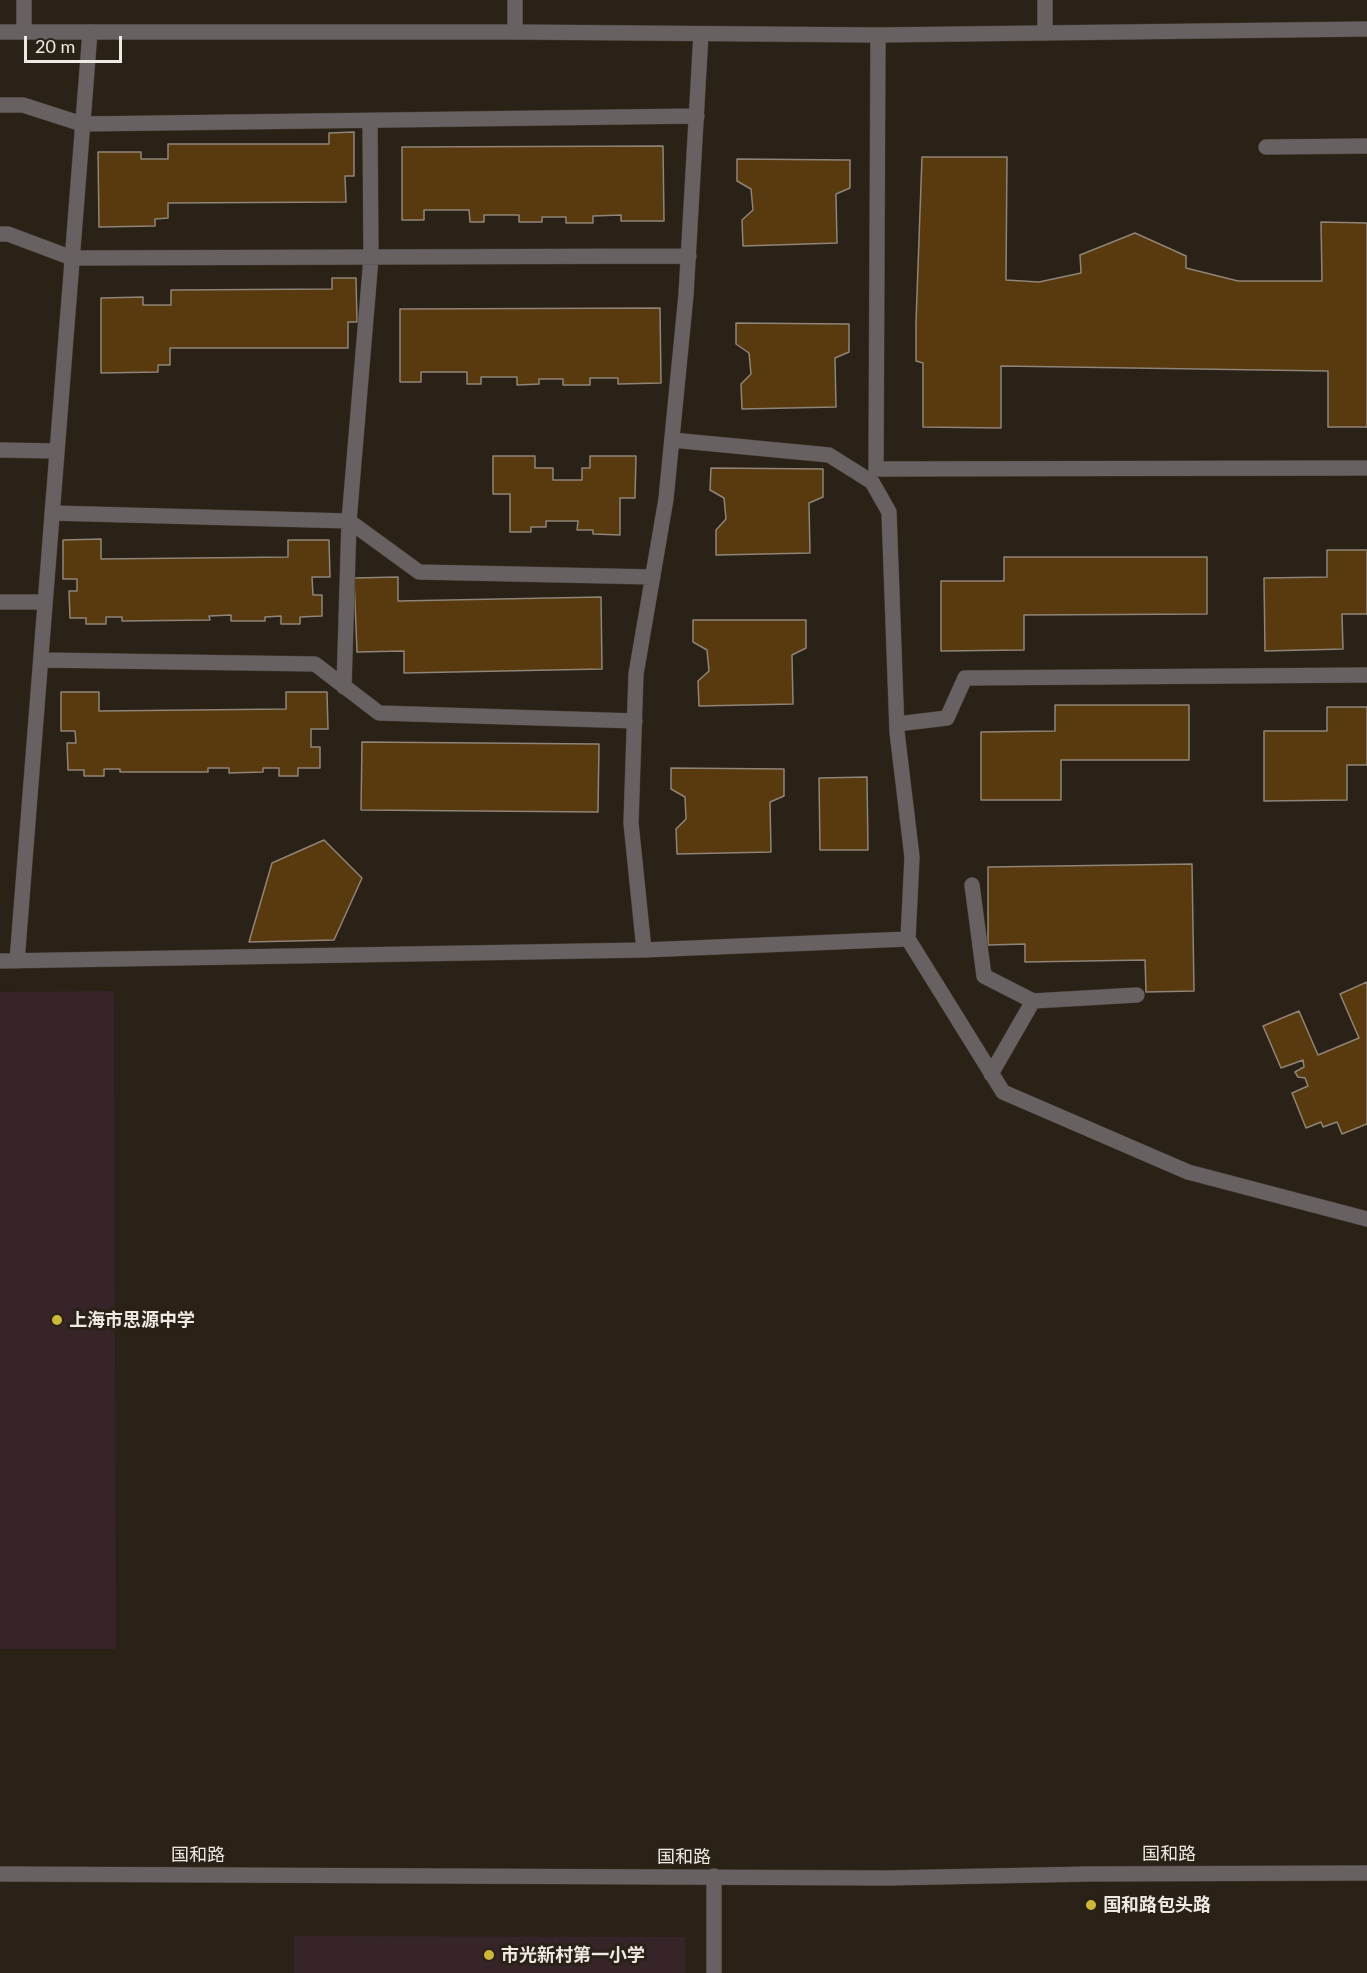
<!DOCTYPE html>
<html>
<head>
<meta charset="utf-8">
<style>
	body { margin:0 }
	#map { position:relative; width:1367px; height:1973px; overflow:hidden; background:#2a2117; font-family:Lato,sans-serif }
	canvas { display:block }
	.scale { position:absolute; left:24px; top:36px; width:98px; height:27px; box-sizing:border-box; border:3px solid #efe9e3; border-top:0; padding-left:8px; font-size:18px; line-height:21px; white-space:nowrap; color:#efe9e3; -webkit-text-stroke:4px #2a2117; paint-order:stroke }
</style>
</head>
<body>
<div id="map">
<canvas width="1367" height="1973"></canvas>
<div class="scale">20 m</div>
</div>
<script>
const ctx = document.querySelector('canvas').getContext('2d');
ctx.lineJoin = 'round';
function paint(path, color) { ctx.fillStyle = color; ctx.fill(path, 'evenodd'); }
function stroke(path, color, width, dash) { ctx.strokeStyle = color; ctx.lineWidth = width; ctx.lineCap = dash ? 'butt' : 'round'; ctx.setLineDash(dash || []); ctx.stroke(path); }
function drawText(font, color, halo, rows, align = 'center') {
  ctx.font = font + ' Lato,"Noto Sans SC",sans-serif'; ctx.lineWidth = 6; ctx.setLineDash([]); ctx.textBaseline = 'middle'; ctx.strokeStyle = halo; ctx.fillStyle = color; for (const [text, x, y, turn = 0] of rows) {
    ctx.save(); ctx.translate(x, y); ctx.rotate((+turn || 0) * Math.PI / 180); ctx.textAlign = isNaN(turn) ? turn : align; if (halo) ctx.strokeText(text, 0, 0); ctx.fillText(text, 0, 0); ctx.restore();
  }
}
const education = new Path2D(`
	M114 991 116 1649H0V992Z
	M294 1936 685 1937V1973H294Z`);
const building = new Path2D(`
	M354 132V176H345L346 202 168 203V218L155 219V226L99 227 98 152H141V159H168V144H329V133Z
	M663 146 664 221H621V215L593 216V223H566V217H542V222H519V215H484V222H470L469 210H424V220H402V147Z
	M922 157H1007L1006 280 1039 282 1081 273 1080 255 1135 233 1186 256V268L1238 281H1322L1321 222 1367 223V427H1328V371L1001 366V428L923 427V363L916 361V322Z
	M737 159 850 160V188L836 194 837 243 743 246 742 220 753 210 751 189 737 181Z
	M332 278H356L357 322H348V348H170V365H158V372L101 373V298L143 297V305H171V290L332 289Z
	M660 308 661 383 618 384V378H590V385H563V379H539V384L517 385V377H481V384H467V372H421V382H400V309Z
	M736 323 849 324V352L835 358 836 407 742 409 741 384 751 374 749 353 736 344Z
	M493 456H535V468H553V480H582V468H590V456H636L635 498H620V535L593 534V530H577L578 521H546V527H531V532H510V494H493Z
	M711 468 823 469V497L809 503 810 553 716 555V530L726 519 724 498 710 490Z
	M101 539V559L288 557V540H329L330 577H312L313 595H322V616L300 617V624H281V616L265 617V621H231V615L209 616 210 620 122 621V617H106V624H86V618H70L69 591H77V579H63V540Z
	M1327 550H1367V614H1342L1343 649 1265 651 1264 578 1327 577Z
	M1004 557H1207V614L1024 615V650L941 651V581H1004Z
	M398 577V601L601 597 602 669 404 673V651L357 652 354 578Z
	M693 620H806V648L792 655 793 704 699 706 698 681 709 671 707 650 693 642Z
	M61 692H99V711L286 709V692H327L328 729H311V747H320V768H298V776H279V768H263V772L229 773V768H208V772H120V769H104V776H84V770H68L67 743H76L75 731H61Z
	M1055 705H1189V760H1061V800H981V732L1055 731Z
	M1327 707H1367V765H1347V800L1264 801V731H1327Z
	M362 742 599 744 598 812 361 810Z
	M671 768 784 769V796L770 802 771 852 677 854 676 829 686 819 685 797 671 789Z
	M867 777 868 850H820L819 778Z
	M324 840 362 878 334 940 249 942 272 863Z
	M1192 864 1194 991 1146 992 1145 960 1025 962V944L988 945V867Z
	M1367 982V1124L1342 1134 1337 1122 1323 1127 1321 1122 1306 1128 1292 1093 1308 1086 1305 1078 1298 1077 1295 1072 1304 1067 1303 1060 1281 1068 1263 1026 1299 1011 1318 1055 1359 1038 1340 994Z`);
const service = new Path2D(`
	M24 0V32
	M1045 0V33
	M515 32V0
	M878 35 876 469 1367 468
	M0 105H23L82 124 697 116
	M1266 147 1367 146
	M0 234H8L72 258 689 256
	M672 440 829 455 872 482 889 512 897 732 912 857 908 939
	M0 450 57 451
	M52 513 349 521 419 572 653 577
	M0 602H45
	M41 660 315 664 379 713 635 721
	M344 687 349 521 371 258 370 121
	M897 724 947 718 965 678 1367 675
	M972 885 984 976 1033 1001
	M644 950 631 823 636 674 666 499 686 295 701 34
	M0 961 644 950 908 939 1003 1092 1188 1172 1367 1219
	M17 961 90 32
	M991 1074 1033 1001 1137 995
	M714 1876V1973`);
const tertiary = new Path2D(`
	M0 32H515L878 35 1367 29
	M0 1874 887 1878 1089 1874 1367 1873`);
const markers = [
	[57,1320,6,"#ceb837"],
	[1091,1905,6,"#ceb837"],
	[489,1955,6,"#ceb837"]
];
const poiNames = [
	["上海市思源中学",69,1320],
	["国和路包头路",1103,1905],
	["市光新村第一小学",501,1955]
];
const streetNames = [
	["国和路",1169,1854],
	["国和路",198,1855],
	["国和路",684,1857]
];
paint(education, '#372429');
paint(building, '#593a0f');
stroke(building, '#8f8478', 1.5);
stroke(service, '#463d34', 16);
stroke(tertiary, '#463d34', 16);
stroke(service, '#686162', 15);
stroke(tertiary, '#686162', 15);
for (const [x, y, r, color] of markers) { const dot = new Path2D(); dot.arc(x, y, r, 0, 2 * Math.PI); ctx.fillStyle = color; ctx.fill(dot); stroke(dot, '#2a2117', 2); }
drawText('bold 18px', '#efe9e3', '#2a2117', poiNames, 'left');
drawText('18px', '#efe9e3', '#2a2117', streetNames);
</script>
</body>
</html>
